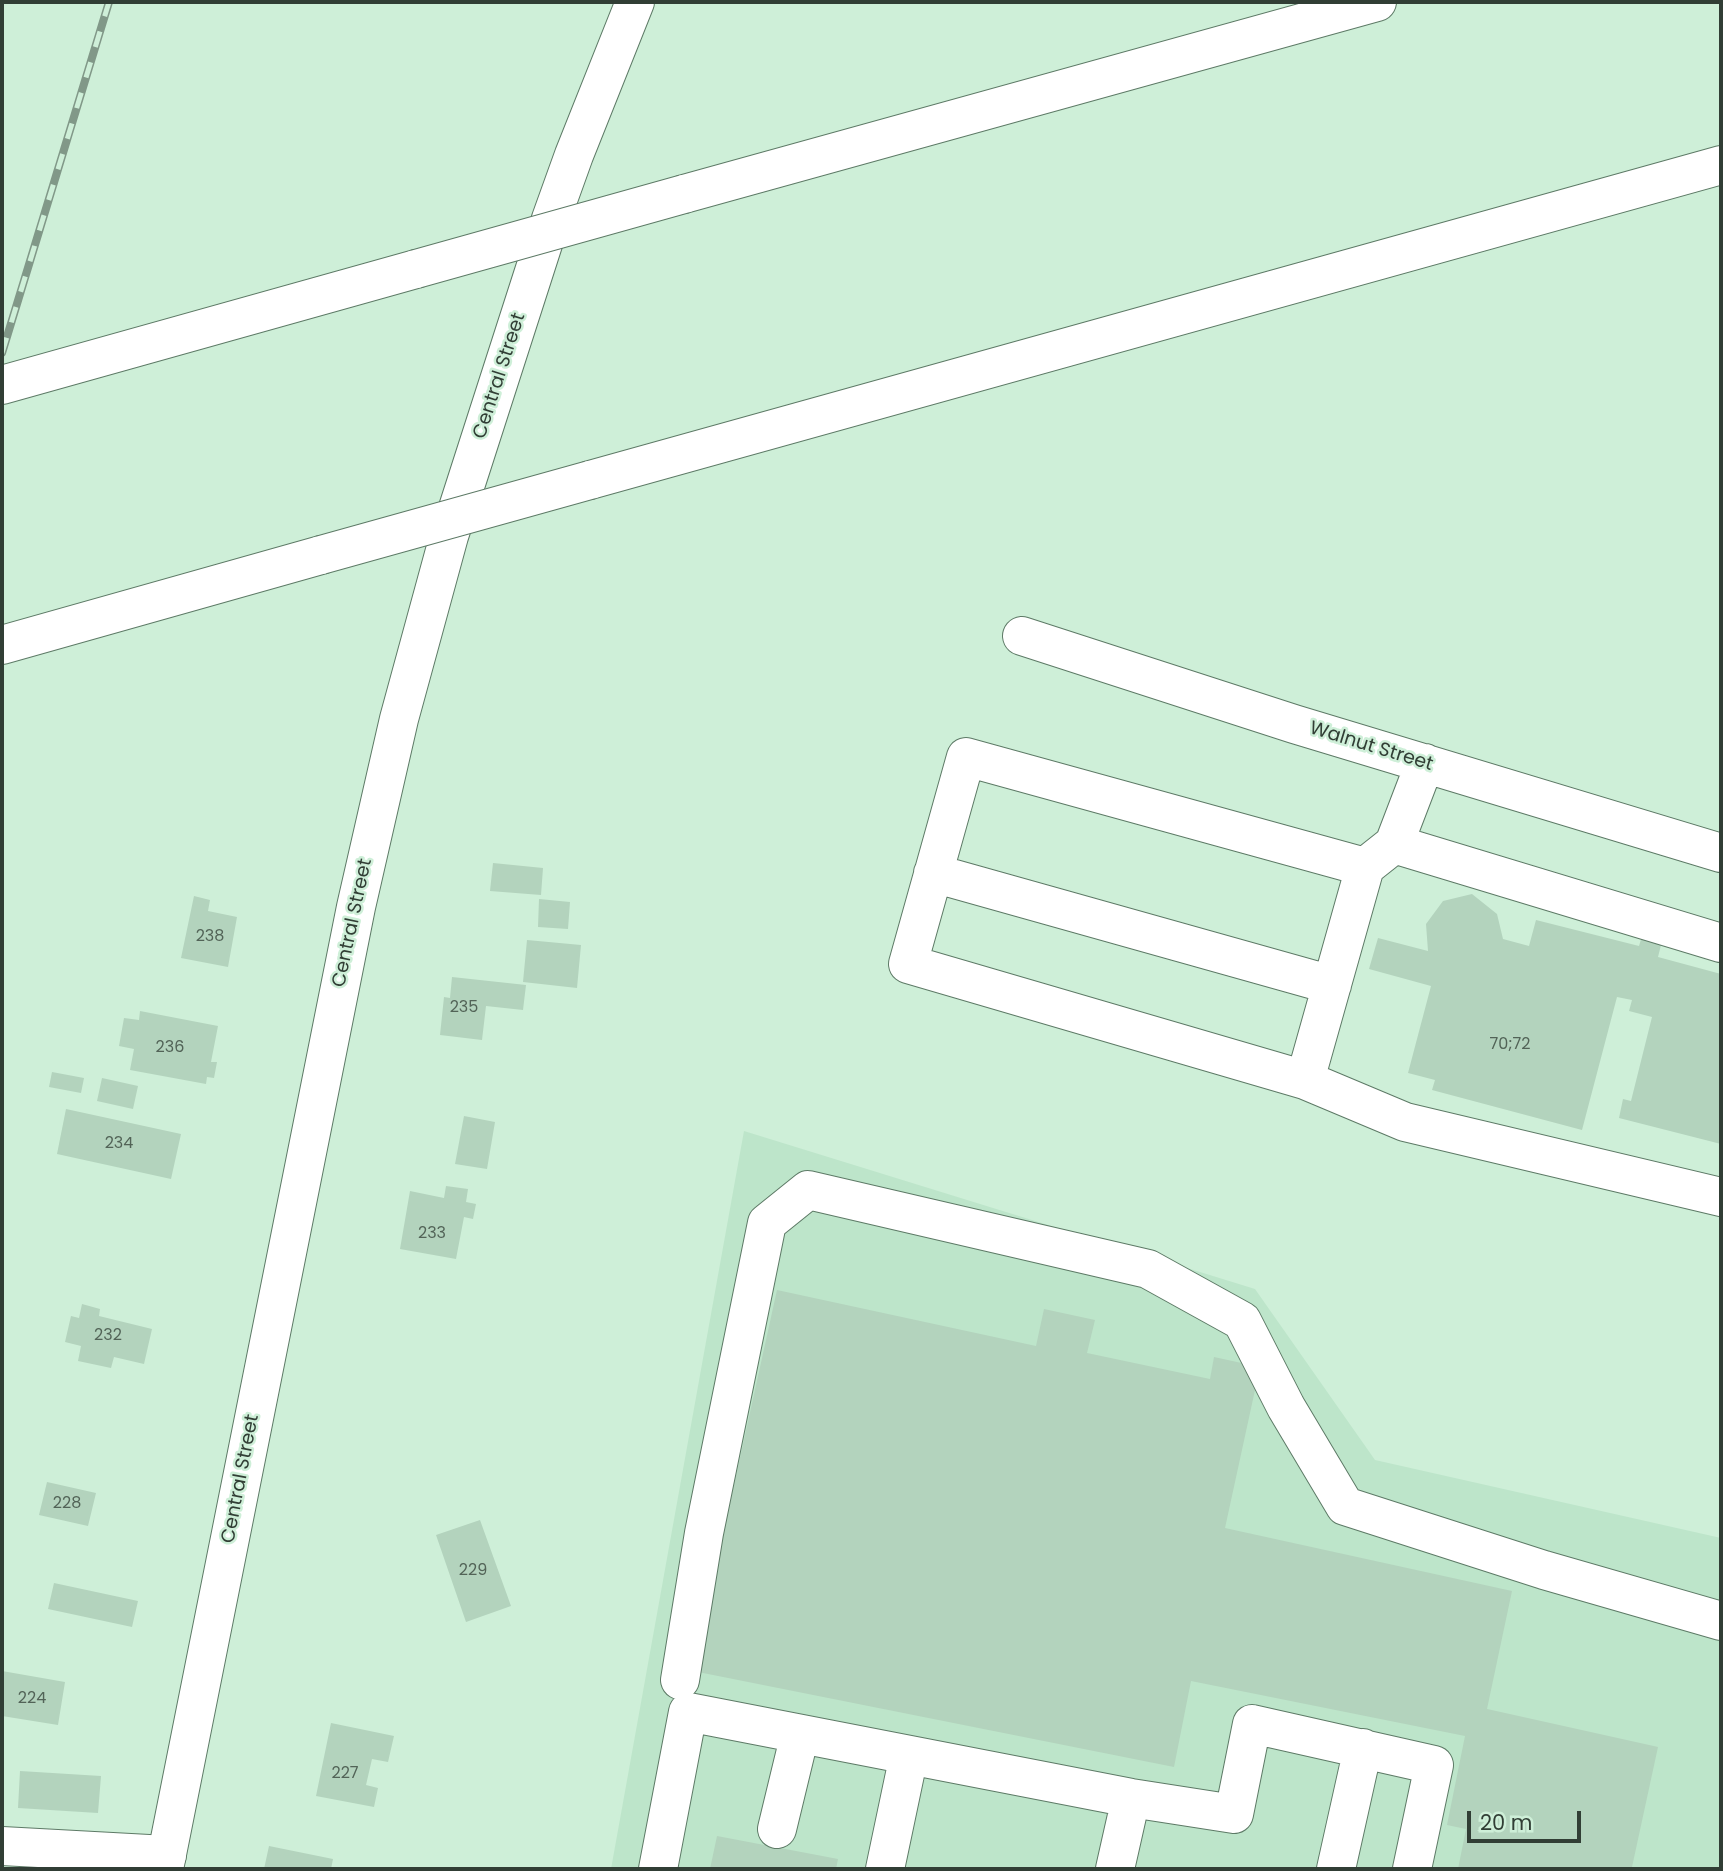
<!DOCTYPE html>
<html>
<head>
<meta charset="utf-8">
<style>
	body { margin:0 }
	#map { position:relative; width:1723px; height:1871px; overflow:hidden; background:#ceefd8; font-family:Poppins,sans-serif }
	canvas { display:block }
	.frame { position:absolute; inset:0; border:4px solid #313e35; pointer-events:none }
	.scale { position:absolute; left:1467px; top:1811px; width:114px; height:32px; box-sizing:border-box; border:4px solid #313e35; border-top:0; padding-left:9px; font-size:21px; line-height:24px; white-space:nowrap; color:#313e35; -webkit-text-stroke:5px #ceefd8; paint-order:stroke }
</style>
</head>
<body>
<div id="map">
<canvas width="1723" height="1871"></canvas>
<div class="frame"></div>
<div class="scale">20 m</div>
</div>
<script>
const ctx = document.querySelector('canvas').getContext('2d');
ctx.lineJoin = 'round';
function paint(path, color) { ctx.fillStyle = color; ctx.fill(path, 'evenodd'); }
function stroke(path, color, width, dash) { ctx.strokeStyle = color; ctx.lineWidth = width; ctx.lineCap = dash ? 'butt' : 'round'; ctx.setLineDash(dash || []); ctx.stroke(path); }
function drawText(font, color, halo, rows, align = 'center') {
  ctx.font = font + ' Poppins,sans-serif'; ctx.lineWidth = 5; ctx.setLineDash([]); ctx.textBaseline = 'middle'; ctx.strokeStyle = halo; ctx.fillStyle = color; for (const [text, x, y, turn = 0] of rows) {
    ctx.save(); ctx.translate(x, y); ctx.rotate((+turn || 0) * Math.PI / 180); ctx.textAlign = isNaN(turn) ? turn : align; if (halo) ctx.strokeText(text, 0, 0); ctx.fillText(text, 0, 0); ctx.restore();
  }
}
const built = new Path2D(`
	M744 1131 1255 1289 1375 1460 1721 1538V1869H611Z`);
const building = new Path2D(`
	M493 863 543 868 541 895 490 891Z
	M1472 894 1497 914 1503 939 1529 946 1536 920 1639 946 1642 936 1662 941 1658 957 1721 974V1144L1619 1118 1623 1099 1631 1101 1652 1017 1629 1011 1632 1000 1617 997 1582 1130 1432 1090 1435 1080 1408 1073 1431 986 1369 969 1378 938 1428 951 1426 924 1443 901Z
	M194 896 210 900 208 911 237 917 228 967 181 958Z
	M539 899 570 902 568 929 538 927Z
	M527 940 581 945 577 988 523 982Z
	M452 977 526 985 523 1010 486 1006 482 1040 440 1035 444 997 450 998Z
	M140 1011 218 1026 211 1062H217L214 1078 207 1077 206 1084 130 1070 134 1049 119 1046 124 1018 139 1020Z
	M52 1072 84 1078 81 1093 49 1087Z
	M102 1078 138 1086 133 1109 97 1101Z
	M66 1109 181 1134 171 1179 57 1154Z
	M464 1116 495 1122 487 1169 455 1164Z
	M446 1186 468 1189 466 1202 476 1204 473 1219 464 1217 456 1259 400 1249 410 1191 444 1198Z
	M777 1290 1036 1346 1044 1309 1095 1320 1087 1353 1210 1379 1214 1357 1260 1367 1225 1528 1512 1591 1487 1709 1658 1747 1632 1867 1638 1869H1458L1466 1829 1447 1825 1465 1736 1191 1681 1174 1767 693 1671Z
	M82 1304 100 1309 99 1316 152 1329 144 1364 114 1357 111 1368 78 1361 81 1346 65 1342 71 1316 79 1318Z
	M47 1482 96 1493 88 1526 39 1515Z
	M480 1520 511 1606 466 1622 436 1535Z
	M54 1583 138 1601 132 1627 48 1609Z
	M2 1671 65 1682 58 1725 2 1716Z
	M331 1723 394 1736 388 1762 372 1759 366 1785 378 1788 374 1807 316 1796Z
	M20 1771 101 1776 98 1813 18 1808Z
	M717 1836 838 1859 836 1869H710Z
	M269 1846 333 1859 331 1869H264Z`);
const minor = new Path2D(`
	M1022 636 1294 724 1721 853
	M1394 844 1721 943
	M1365 867 966 757 908 964 1305 1080 1365 867 1394 844 1425 763
	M933 873 1332 985
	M1305 1080 1405 1122 1721 1197
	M680 1680 704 1533 767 1223 808 1190 1148 1269 1242 1321 1286 1407 1345 1506 1544 1570 1721 1621
	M777 1829 800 1734
	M2 1846 167 1855
	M658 1869 688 1712 1131 1798 1234 1814 1252 1724 1434 1765 1412 1869
	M885 1869 909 1755
	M1115 1869 1131 1798
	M1336 1869 1363 1748`);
const major = new Path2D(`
	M164 1869 356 907 399 719 449 536 551 219 574 155 635 2`);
const highway = new Path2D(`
	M684 194 1377 2
	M2 385 416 269
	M590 480 1721 165
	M2 645 321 555`);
const rail = new Path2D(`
	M2 353 109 2`);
const highwayBridge = new Path2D(`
	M416 269 684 194
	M321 555 590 480`);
const numberNames = [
	["238",210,937],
	["235",464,1008],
	["70;72",1510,1045],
	["236",170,1048],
	["234",119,1144],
	["233",432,1234],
	["232",108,1336],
	["228",67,1504],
	["229",473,1571],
	["224",32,1699],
	["227",345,1774]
];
const streetNames = [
	["Central Street",500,376,-72],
	["Walnut Street",1371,747,17],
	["Central Street",353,923,-78],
	["Central Street",241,1479,-79]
];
paint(built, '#bde5ca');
paint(building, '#b3d3bd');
stroke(minor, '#5d7a66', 40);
stroke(major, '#5d7a66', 40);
stroke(highway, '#5d7a66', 40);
stroke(minor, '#fff', 38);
stroke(major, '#fff', 38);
stroke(highway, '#fff', 38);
stroke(rail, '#819888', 8);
stroke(rail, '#ceefd8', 5, [16]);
stroke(highwayBridge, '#5d7a66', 40, []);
stroke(highwayBridge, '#fff', 38);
drawText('16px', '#526357', null, numberNames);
drawText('19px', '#313e35', '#ceefd8', streetNames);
</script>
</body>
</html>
